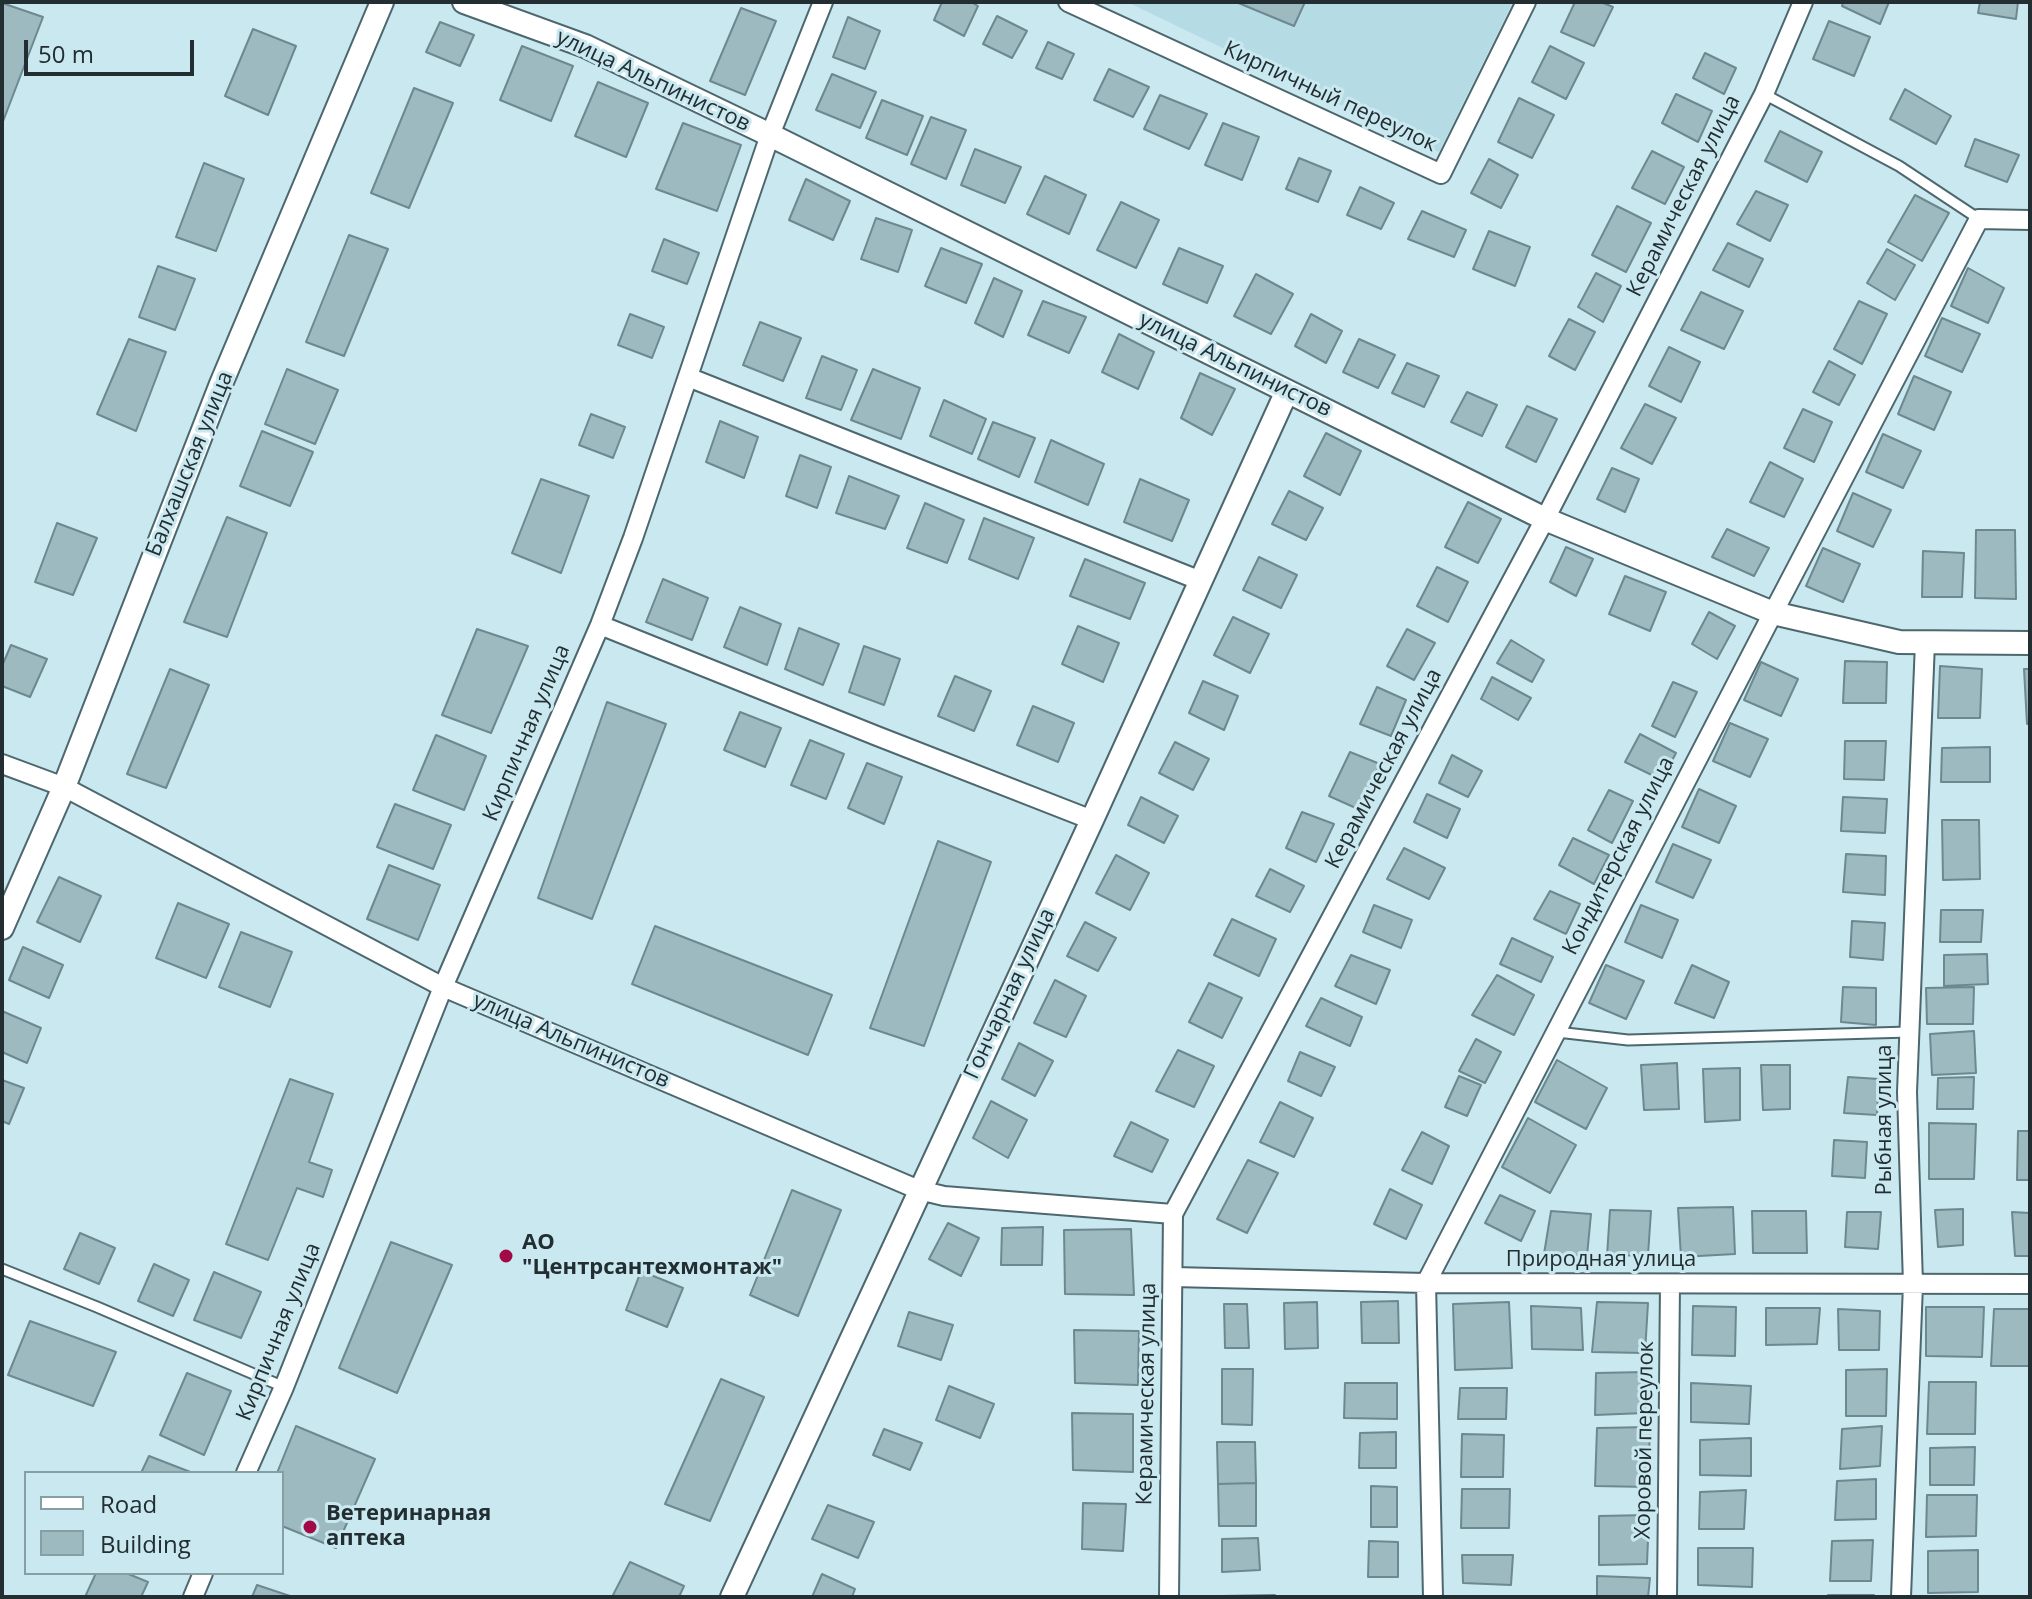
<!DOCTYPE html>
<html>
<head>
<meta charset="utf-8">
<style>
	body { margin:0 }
	#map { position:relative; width:2032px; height:1599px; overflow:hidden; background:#cae8f0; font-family:"Open Sans",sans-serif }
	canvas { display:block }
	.frame { position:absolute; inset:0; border:4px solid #222e31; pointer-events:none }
	.legend { position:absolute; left:24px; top:1471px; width:260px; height:104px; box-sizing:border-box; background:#cae8f0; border:2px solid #879ea4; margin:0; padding:10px 14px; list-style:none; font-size:24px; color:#222e31 }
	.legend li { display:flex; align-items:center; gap:16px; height:40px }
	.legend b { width:40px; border:2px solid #879ea4 }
	.scale { position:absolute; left:24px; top:40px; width:170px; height:36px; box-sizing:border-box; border:4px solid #222e31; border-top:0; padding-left:10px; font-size:24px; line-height:28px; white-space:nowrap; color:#222e31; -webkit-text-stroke:6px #cae8f0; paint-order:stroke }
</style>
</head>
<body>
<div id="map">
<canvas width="2032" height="1599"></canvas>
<div class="frame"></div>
<ul class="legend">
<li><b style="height:10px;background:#fff"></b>Road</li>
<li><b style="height:22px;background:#9dbac1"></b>Building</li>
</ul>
<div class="scale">50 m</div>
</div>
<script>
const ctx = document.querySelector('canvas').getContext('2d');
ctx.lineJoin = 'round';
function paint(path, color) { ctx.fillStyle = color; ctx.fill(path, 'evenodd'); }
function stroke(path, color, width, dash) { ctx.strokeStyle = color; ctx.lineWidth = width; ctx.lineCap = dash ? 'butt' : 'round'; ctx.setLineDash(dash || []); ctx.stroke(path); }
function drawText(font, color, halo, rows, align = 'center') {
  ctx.font = font + ' "Open Sans",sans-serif'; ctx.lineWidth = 6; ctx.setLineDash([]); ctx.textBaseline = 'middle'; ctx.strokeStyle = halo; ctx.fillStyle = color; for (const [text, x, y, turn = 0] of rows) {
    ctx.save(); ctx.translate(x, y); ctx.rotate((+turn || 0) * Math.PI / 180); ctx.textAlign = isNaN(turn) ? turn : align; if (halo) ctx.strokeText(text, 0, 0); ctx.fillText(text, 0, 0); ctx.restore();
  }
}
const built = new Path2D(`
	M1127 2H1513L1439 152Z`);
const building = new Path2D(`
	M942 2H971L978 6 964 36 934 20Z
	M1236 2H1305L1294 26Z
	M1575 2H1601L1613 7 1594 46 1561 32Z
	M1843 2H1889L1880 24 1842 6Z
	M1980 2H2018L2016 19 1978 13Z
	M2 3 43 17 2 124Z
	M741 8 776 21 745 95 710 81Z
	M997 16 1027 31 1012 58 983 44Z
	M848 17 880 31 865 69 833 57Z
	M1829 21 1870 37 1854 76 1813 59Z
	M440 22 474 35 460 66 426 52Z
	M253 29 296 46 268 115 225 96Z
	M1048 42 1074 54 1062 79 1036 68Z
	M522 46 573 66 551 121 500 100Z
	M1550 46 1584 63 1566 99 1532 82Z
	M1705 53 1736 68 1724 94 1693 78Z
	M1109 69 1149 87 1133 117 1094 100Z
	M832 74 876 92 860 128 816 110Z
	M598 82 648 103 626 157 575 136Z
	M414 88 453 103 409 208 371 193Z
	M1905 89 1951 116 1936 144 1890 119Z
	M1676 94 1712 111 1698 142 1662 123Z
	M1160 95 1207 114 1189 149 1144 129Z
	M1519 98 1554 115 1532 158 1498 142Z
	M882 100 923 116 907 155 866 138Z
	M931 117 966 130 946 179 911 164Z
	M683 123 741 145 717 211 656 189Z
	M1223 123 1259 137 1242 180 1205 165Z
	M1780 131 1822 152 1807 182 1765 161Z
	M1975 139 2019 155 2007 182 1965 166Z
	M975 149 1021 167 1005 203 961 185Z
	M1652 151 1684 167 1665 204 1632 188Z
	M1299 158 1331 171 1318 202 1286 189Z
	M1489 159 1518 175 1501 208 1471 193Z
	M204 163 244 179 216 251 176 237Z
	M1045 176 1086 195 1069 234 1027 214Z
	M806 179 850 201 833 240 789 220Z
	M1360 187 1394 203 1381 229 1347 215Z
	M1756 191 1788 205 1770 241 1737 224Z
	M1915 195 1949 213 1922 261 1888 242Z
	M1121 202 1159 220 1136 268 1097 250Z
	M1617 206 1651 223 1626 272 1592 255Z
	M1422 211 1466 230 1454 257 1408 239Z
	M876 218 912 230 898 272 861 259Z
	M1489 231 1530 247 1515 286 1473 269Z
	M349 235 388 249 344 356 306 342Z
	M664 239 699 253 687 284 652 271Z
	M1728 243 1763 259 1749 287 1713 270Z
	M941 248 982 264 966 303 925 286Z
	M1179 248 1223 266 1207 303 1163 284Z
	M1887 249 1915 265 1895 300 1867 283Z
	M158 266 195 279 175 330 139 317Z
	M1968 268 2004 288 1988 323 1951 306Z
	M1596 273 1621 286 1603 322 1578 307Z
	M1256 274 1293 294 1271 334 1234 316Z
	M994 278 1022 291 1003 337 975 323Z
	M1701 292 1743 311 1724 349 1681 330Z
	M1043 301 1086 317 1069 353 1028 335Z
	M1859 301 1887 314 1862 364 1834 349Z
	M630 314 664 327 652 358 618 345Z
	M1311 314 1342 331 1326 363 1295 346Z
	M1942 318 1980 334 1962 372 1925 356Z
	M1569 319 1595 332 1575 370 1549 356Z
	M760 322 801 338 783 381 743 365Z
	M1119 334 1154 352 1138 389 1102 372Z
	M129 339 166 352 136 431 97 414Z
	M1359 339 1395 355 1378 388 1343 372Z
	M1669 347 1700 362 1681 402 1649 386Z
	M822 356 857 370 841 410 806 398Z
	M1829 361 1855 375 1839 405 1813 392Z
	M1407 363 1439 376 1424 407 1392 393Z
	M287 369 338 390 315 444 265 424Z
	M873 369 920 388 901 439 851 420Z
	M1200 373 1235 389 1212 435 1181 418Z
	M1914 376 1951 392 1934 430 1898 414Z
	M1467 392 1497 405 1482 436 1451 422Z
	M944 400 986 419 972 454 930 436Z
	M1645 404 1676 418 1652 464 1621 448Z
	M1527 406 1557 419 1536 462 1506 447Z
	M1803 409 1832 422 1814 462 1784 448Z
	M591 414 625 427 613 458 579 445Z
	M720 421 758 437 744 478 706 462Z
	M993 422 1035 438 1019 477 978 459Z
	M262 431 313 452 290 506 240 486Z
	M1326 433 1361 451 1340 495 1304 476Z
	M1883 434 1921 451 1903 488 1866 472Z
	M1051 440 1104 464 1088 505 1035 482Z
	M800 455 831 467 817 508 786 496Z
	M1770 462 1803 479 1784 517 1750 502Z
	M1612 468 1639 479 1625 512 1597 499Z
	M849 476 899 496 885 529 836 513Z
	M541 479 589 496 561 573 512 553Z
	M1140 479 1189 500 1172 541 1124 522Z
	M1289 491 1323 508 1306 540 1272 524Z
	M1853 493 1891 510 1873 547 1837 531Z
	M1468 502 1501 519 1478 563 1445 547Z
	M925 503 964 520 947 563 907 548Z
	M227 517 267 533 227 637 184 622Z
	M984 518 1034 538 1018 579 969 559Z
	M57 523 97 538 73 595 35 582Z
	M1727 529 1769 548 1754 576 1712 557Z
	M1976 530H2015L2016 599 1975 598Z
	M1566 547 1593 559 1576 596 1550 582Z
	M1823 548 1860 564 1843 602 1806 586Z
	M1923 551 1964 553 1962 597H1922Z
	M1259 557 1297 575 1281 608 1243 590Z
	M1085 559 1145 583 1130 619 1070 596Z
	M1437 567 1468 582 1448 622 1417 606Z
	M1625 576 1666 592 1650 631 1609 614Z
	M663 579 708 598 692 640 646 622Z
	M740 607 781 624 767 665 724 647Z
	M1709 612 1735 626 1717 659 1692 644Z
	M1233 617 1269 634 1250 673 1214 655Z
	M1078 626 1119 643 1103 682 1062 664Z
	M799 628 839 644 823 685 785 669Z
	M477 629 528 646 491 733 442 715Z
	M1407 629 1435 643 1414 680 1387 666Z
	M1511 640 1544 660 1532 682 1497 663Z
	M11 645 47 659 30 697 2 686V666Z
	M864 646 900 659 884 705 849 692Z
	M1845 661 1887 662 1886 703H1843Z
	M1761 662 1798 679 1781 716 1744 700Z
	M1940 666 1982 669 1980 718H1938Z
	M170 669 209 685 166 788 127 774Z
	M2024 669H2030V724H2027Z
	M955 676 991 691 974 731 938 716Z
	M1492 677 1531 698 1518 720 1481 699Z
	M1203 681 1238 696 1224 730 1189 713Z
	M1673 682 1697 692 1675 737 1652 726Z
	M1377 687 1406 700 1391 736 1360 724Z
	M607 702 666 724 592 919 538 898Z
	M1033 706 1074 723 1058 762 1017 745Z
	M740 712 781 728 765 767 724 750Z
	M1730 723 1768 739 1750 777 1713 761Z
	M1640 734 1676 753 1662 780 1625 762Z
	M436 735 486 756 464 810 413 790Z
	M810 740 844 754 826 799 791 785Z
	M1845 741H1886L1884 780 1844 779Z
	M1175 742 1209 759 1193 790 1159 773Z
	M1990 747V782H1941L1942 748Z
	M1350 752 1380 764 1358 809 1329 796Z
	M1452 755 1482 771 1468 797 1439 783Z
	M867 763 902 777 884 824 848 808Z
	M1699 789 1736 806 1719 843 1682 827Z
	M1609 790 1633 801 1612 843 1588 830Z
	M1427 794 1460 809 1447 838 1414 822Z
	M1141 797 1178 816 1164 843 1128 825Z
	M1843 797 1887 799 1885 833 1841 831Z
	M395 804 451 825 433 869 377 847Z
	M1302 812 1334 824 1316 862 1286 848Z
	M1942 820H1979L1980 879 1943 880Z
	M1573 838 1609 855 1594 884 1559 865Z
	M938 841 991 862 924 1046 870 1028Z
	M1673 844 1711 860 1693 898 1656 882Z
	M1404 848 1445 868 1429 899 1387 879Z
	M1846 854 1886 856 1885 895 1843 892Z
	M1116 855 1149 873 1130 910 1096 893Z
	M389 865 440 885 418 940 367 919Z
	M1270 869 1304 886 1290 912 1256 896Z
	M59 877 101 896 80 942 37 922Z
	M1550 891 1580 904 1566 934 1534 919Z
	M178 903 229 924 206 978 156 958Z
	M1374 905 1412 920 1401 948 1363 932Z
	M1641 905 1678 920 1662 958 1625 942Z
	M1941 910H1983L1981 942H1940Z
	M1232 919 1276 939 1259 976 1214 955Z
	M1852 921 1885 923 1883 960 1850 957Z
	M1085 922 1116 938 1098 971 1067 956Z
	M655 926 832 995 808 1055 632 984Z
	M241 932 292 952 270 1007 219 987Z
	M1512 938 1553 957 1541 982 1500 964Z
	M23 947 63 965 49 998 9 980Z
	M1987 954 1988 984 1944 986V955Z
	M1351 955 1390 970 1376 1004 1335 986Z
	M1606 965 1644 981 1626 1019 1589 1003Z
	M1692 965 1729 982 1714 1018 1675 1003Z
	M1497 975 1534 995 1514 1035 1472 1015Z
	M1055 980 1086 996 1066 1037 1034 1023Z
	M1209 983 1242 998 1222 1038 1189 1022Z
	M1843 987 1876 988V1025L1841 1022Z
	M1974 987 1973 1024H1927L1926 988Z
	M1321 998 1362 1017 1350 1046 1306 1026Z
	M2 1011 41 1028 27 1063 2 1052Z
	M1974 1031 1976 1073 1932 1075 1930 1034Z
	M1476 1039 1501 1052 1485 1083 1459 1071Z
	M1019 1043 1053 1061 1035 1096 1002 1079Z
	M1178 1050 1214 1066 1194 1107 1156 1091Z
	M1300 1052 1335 1067 1321 1096 1288 1081Z
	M1557 1060 1607 1088 1586 1129 1535 1102Z
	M1677 1063 1679 1109 1644 1110 1641 1065Z
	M1761 1065H1790V1109L1763 1110Z
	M1740 1068V1120L1705 1122 1703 1069Z
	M1459 1076 1481 1085 1467 1116 1445 1107Z
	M1848 1077 1879 1079 1877 1115 1844 1113Z
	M1974 1077 1973 1109H1937L1938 1078Z
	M290 1079 333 1094 309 1162 332 1170 323 1197 297 1188 268 1260 226 1244Z
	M2 1080 24 1088 9 1124 2 1121Z
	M991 1101 1027 1120 1008 1158 973 1138Z
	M1280 1102 1313 1118 1294 1157 1260 1142Z
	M1528 1118 1576 1145 1550 1193 1502 1167Z
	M1131 1122 1168 1140 1152 1172 1114 1156Z
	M1929 1123 1976 1124 1974 1179H1929Z
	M2018 1131H2030V1180H2017Z
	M1422 1132 1449 1146 1432 1184 1402 1170Z
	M1834 1140 1867 1142 1865 1178 1832 1176Z
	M1248 1160 1278 1173 1247 1233 1217 1219Z
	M1390 1189 1422 1205 1406 1239 1374 1224Z
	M792 1190 841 1210 798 1316 750 1295Z
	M1500 1195 1535 1211 1521 1241 1485 1223Z
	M1733 1207 1735 1254 1681 1257 1678 1208Z
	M1963 1209V1245L1938 1247 1935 1210Z
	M1610 1210 1651 1211 1648 1255 1607 1256Z
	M1551 1211 1591 1214 1587 1256 1544 1254Z
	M1752 1211H1806L1807 1253H1753Z
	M1847 1212H1881L1878 1249 1845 1247Z
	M2012 1212 2030 1213V1256H2015Z
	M948 1223 979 1238 961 1276 929 1259Z
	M1043 1227 1042 1265H1001L1002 1228Z
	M1131 1229 1134 1295 1065 1294 1064 1230Z
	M80 1233 115 1248 99 1284 64 1269Z
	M391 1242 452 1265 397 1393 339 1368Z
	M154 1264 189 1280 173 1316 138 1301Z
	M641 1271 683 1288 667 1327 626 1310Z
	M214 1272 261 1292 241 1338 194 1320Z
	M1398 1301 1399 1343H1362L1361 1302Z
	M1317 1302 1318 1348 1285 1349 1284 1303Z
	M1509 1302 1512 1368 1455 1370 1453 1304Z
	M1597 1302 1648 1303 1645 1353 1592 1352Z
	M1224 1304H1247L1249 1348H1225Z
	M1531 1306 1581 1308 1583 1350 1532 1349Z
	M1693 1306 1736 1307 1735 1356 1692 1355Z
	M1926 1307H1984L1982 1357 1926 1356Z
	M1766 1308H1820L1817 1344 1766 1345Z
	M1838 1309 1880 1311 1879 1350H1839Z
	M1994 1309H2030V1366H1991Z
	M909 1312 953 1325 941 1360 898 1346Z
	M30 1321 116 1352 93 1406 8 1375Z
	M1074 1330 1139 1331 1138 1385 1075 1383Z
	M1222 1369H1253L1252 1425 1222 1424Z
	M1887 1369 1886 1416H1846V1370Z
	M1645 1372V1413L1595 1415 1596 1373Z
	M187 1373 231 1391 204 1455 160 1435Z
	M721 1379 764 1397 710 1521 665 1504Z
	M1929 1382H1976L1975 1434H1927Z
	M1345 1383H1397V1419L1344 1418Z
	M1691 1383 1751 1386 1749 1424 1691 1422Z
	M949 1386 994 1404 980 1438 936 1420Z
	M1460 1388H1507L1506 1419H1458Z
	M1072 1413 1133 1414V1472L1073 1470Z
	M296 1426 375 1459 336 1548 282 1526V1473H277Z
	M1882 1426 1880 1466 1840 1469 1842 1429Z
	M1650 1427 1648 1487 1595 1486 1597 1428Z
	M884 1429 922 1443 910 1470 873 1455Z
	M1396 1432V1468H1359L1360 1433Z
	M1462 1434 1504 1435 1503 1477H1461Z
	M1751 1438V1476L1700 1475V1440Z
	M1217 1442H1255L1256 1483 1218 1484Z
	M1975 1447 1974 1485H1930V1448Z
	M149 1456 193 1473H141Z
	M1876 1479V1519L1835 1520 1837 1481Z
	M1256 1483V1526H1219L1218 1484Z
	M1371 1486 1397 1487V1527H1371Z
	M1462 1489H1510L1509 1528H1461Z
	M1746 1490 1744 1529H1699L1700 1492Z
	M1927 1495H1977L1976 1536 1926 1537Z
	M1083 1503 1126 1504 1123 1551 1082 1549Z
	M828 1505 874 1522 858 1558 812 1539Z
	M1649 1515 1647 1564 1599 1565V1516Z
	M1258 1538 1260 1570 1222 1572V1539Z
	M1873 1540 1871 1581H1830L1832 1541Z
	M1369 1541 1398 1542V1577H1368Z
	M1698 1548H1753L1752 1587 1698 1585Z
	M1978 1550V1592L1928 1593V1551Z
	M1462 1555H1513L1511 1585 1463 1583Z
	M630 1562 684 1586 679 1597H612Z
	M96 1573H126L148 1582 141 1597H85Z
	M822 1574 855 1589 852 1597H812Z
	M1597 1576 1650 1578 1648 1597H1597Z
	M257 1585 293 1597H252Z
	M1275 1595V1597L1221 1596Z
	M1828 1595H1874V1597H1828Z`);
const service = new Path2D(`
	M1764 94 1899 166 1979 219
	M1557 1032 1628 1040 1909 1032
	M2 1269 97 1307 284 1387`);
const minor = new Path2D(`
	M1068 2 1441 174 1526 2
	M688 377 1201 581
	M600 625 877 736 1092 820
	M2 764 64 787 443 987 919 1190 944 1196 1173 1214
	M1173 1277 1426 1283 2030 1284
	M246 1473 284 1387 443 987 600 625 633 538 770 135 823 2
	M193 1597 203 1573
	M1169 1597 1173 1214 1545 519 1764 94 1803 2
	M1433 1597 1426 1283 1773 613 1979 219 2030 220
	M1667 1597 1670 1284
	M1901 1597 1913 1284 1907 1092 1925 642`);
const tertiary = new Path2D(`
	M464 2 585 46 770 135 1545 519 1773 613 1899 642 2030 643
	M2 928 64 787 221 384 382 2
	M732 1597 1092 820 1287 391`);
const markers = [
	[506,1256,8,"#a20947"],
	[310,1527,8,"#a20947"]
];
const streetNames = [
	["улица Альпинистов",653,81,25],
	["Кирпичный переулок",1330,97,25],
	["Керамическая улица",1684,196,-63],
	["улица Альпинистов",1235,365,26],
	["Балхашская улица",190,464,-68],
	["Кирпичная улица",527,733,-67],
	["Керамическая улица",1384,769,-62],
	["Кондитерская улица",1619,856,-63],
	["Гончарная улица",1010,994,-65],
	["улица Альпинистов",571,1041,23],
	["Рыбная улица",1885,1120,-90],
	["Природная улица",1601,1260],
	["Кирпичная улица",279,1332,-68],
	["Керамическая улица",1147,1394,-89],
	["Хоровой переулок",1645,1440,-89]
];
const poiNames = [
	["АО",522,1243],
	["\"Центрсантехмонтаж\"",522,1268],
	["Ветеринарная",326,1514],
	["аптека",326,1539]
];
paint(built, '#b5dbe5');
paint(building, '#9dbac1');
stroke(building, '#6d888f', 2);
stroke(service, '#4d676e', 13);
stroke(minor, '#4d676e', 22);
stroke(tertiary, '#4d676e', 26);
stroke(service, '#fff', 9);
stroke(minor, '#fff', 18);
stroke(tertiary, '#fff', 22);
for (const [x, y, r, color] of markers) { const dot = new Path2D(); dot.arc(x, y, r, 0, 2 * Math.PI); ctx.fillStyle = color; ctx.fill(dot); stroke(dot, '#cae8f0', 3); }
drawText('22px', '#222e31', '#cae8f0', streetNames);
drawText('bold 22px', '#222e31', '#cae8f0', poiNames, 'left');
</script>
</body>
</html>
